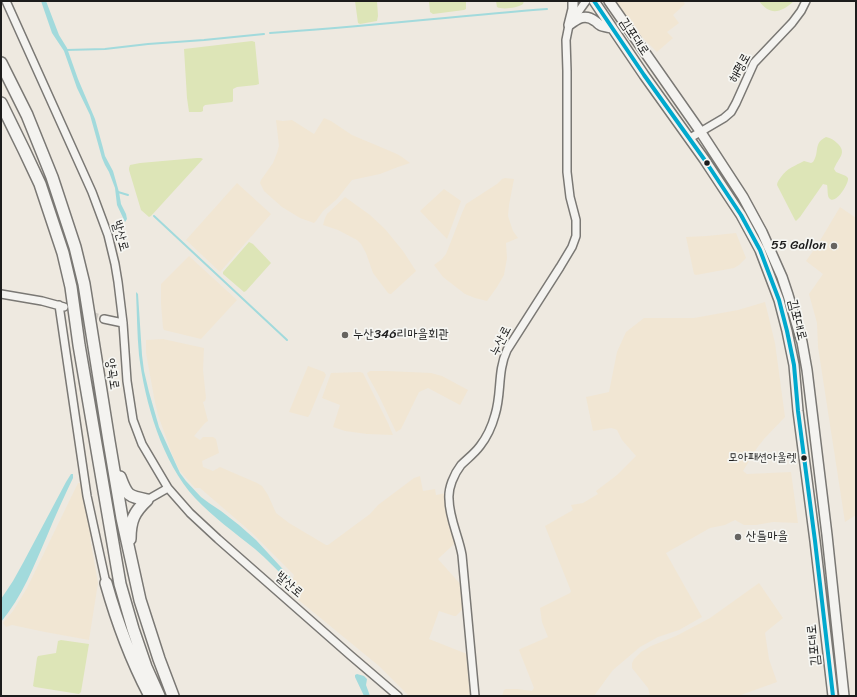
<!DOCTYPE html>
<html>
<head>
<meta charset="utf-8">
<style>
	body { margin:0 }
	#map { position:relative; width:857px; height:697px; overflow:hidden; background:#eee9e0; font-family:Sriracha,sans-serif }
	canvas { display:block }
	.frame { position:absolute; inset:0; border:2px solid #1c1c1c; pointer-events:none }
</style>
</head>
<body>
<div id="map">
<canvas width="857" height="697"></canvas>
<div class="frame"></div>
</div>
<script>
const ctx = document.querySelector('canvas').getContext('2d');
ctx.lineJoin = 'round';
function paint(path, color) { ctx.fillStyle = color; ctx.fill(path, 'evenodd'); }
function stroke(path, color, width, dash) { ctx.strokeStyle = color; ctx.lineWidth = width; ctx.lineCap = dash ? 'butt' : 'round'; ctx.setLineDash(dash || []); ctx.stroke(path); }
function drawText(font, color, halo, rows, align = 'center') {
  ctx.font = font + ' Sriracha,"Poor Story",sans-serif'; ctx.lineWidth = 3.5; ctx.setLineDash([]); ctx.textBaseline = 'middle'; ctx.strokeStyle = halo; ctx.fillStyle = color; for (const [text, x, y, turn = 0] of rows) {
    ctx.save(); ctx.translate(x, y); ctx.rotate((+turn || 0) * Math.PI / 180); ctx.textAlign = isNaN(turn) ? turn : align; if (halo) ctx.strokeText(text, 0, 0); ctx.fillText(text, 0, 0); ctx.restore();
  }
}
const built = new Path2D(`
	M612 1H683L685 4 673 15 679 23 667 32 673 38 657 52 644 39 617 8Z
	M324 118 331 121 352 135 397 154 402 157 410 163 398 167 380 174 352 180 337 199 323 211 316 221 314 223 300 218 282 207 264 191 260 183 261 180 273 163 277 153 279 146 276 120 283 121 292 120 314 134Z
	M505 178 514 179 509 205 508 216 513 231 518 238 506 243 507 258 504 275 497 287 487 301 475 298 465 294 443 277 434 265 442 259 446 254 450 244 462 213 466 204 497 184 502 179Z
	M237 183 271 214 220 272 186 240Z
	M444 189 461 201 447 239 420 211Z
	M345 197 370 215 385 229 403 251 416 271 415 272 391 294H390L388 293 373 273 366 253 361 244 357 240 338 230 323 225 325 218 327 214Z
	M840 207 856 218V515L845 522 818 347 817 323 809 294 823 274 806 261 818 244Z
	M736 233 746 258 739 265 734 268 696 275 694 274 686 237 707 236Z
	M189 256 237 300 201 339 164 330 163 328 161 304V284Z
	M765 302 775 343 785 417 764 439 757 448 743 471 747 474 791 472 798 523 773 522 756 525H744L735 520 725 525 710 528 666 553 702 617 679 630 658 637 640 647 613 670 607 678 594 696H502L504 690 506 689H517L532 691 534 688 519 650 520 649 548 637 542 622 540 608 570 593 571 591 545 526 573 510 571 505 583 503 598 494 596 491 617 475 636 456 622 440 617 430 615 429 611 428 593 431 586 397 609 392 617 352 626 332 644 318H694L738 310Z
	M163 339 204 348 203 370 206 398 205 401 203 402 208 421 205 423 194 436 200 440 203 437H213L216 439 219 453 202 461 203 467 213 471 220 467 257 483 262 486 268 495 276 513 289 523 326 545H328L370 514 378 505 414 478 420 476 423 491 435 489 436 495 446 493V505L448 515 456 541 455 543 453 545 438 559 462 586 464 608 456 616H454L439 611 429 639 467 654 471 696H409L379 666 301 602 284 587 293 578 294 576 293 574 251 532 200 488H195L179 470 172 454 158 415 154 397 146 353V340Z
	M308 366 324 372 326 375 310 414 308 417 289 412Z
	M370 371H386L431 373 442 376 468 390 460 405 428 388 419 392 401 429 396 432 379 396 368 376 367 373Z
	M331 373 360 372 363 373 388 423 393 435 367 434 345 431 333 427 340 405 322 398Z
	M78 483H83L93 536 90 538 98 583 89 640 45 632 12 625 6 627 3 623 13 611 27 588Z
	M759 583 783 618 767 631 765 633 769 659 777 682 738 696H650L648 688 632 668V663L634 659 641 652 651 646 676 636 710 618Z`);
const green = new Path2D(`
	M355 1H377L378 16 377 21 360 24 358 23Z
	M429 1H466V9L464 10 433 14 430 12Z
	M496 1H524L523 4C518 8 502 10 497 7Z
	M759 1H794C781 13 770 16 759 1Z
	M252 41 255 42V43L259 84 256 85 237 87 233 89V101L232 102 205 105 203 107V111L201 112H189L187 98 184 49Z
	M826 137C831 138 834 140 837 143 848 153 838 158 834 169L836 172 846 176 848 178C849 184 835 206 829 198 827 195 828 188 827 185L823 184 800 217 796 221 795 220 777 185C777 182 779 180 781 177 787 168 795 166 804 161L811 163 813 162C820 152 813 143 826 137Z
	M197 158H201L203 159 151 216 149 217 141 210 129 170V168L130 165 140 163Z
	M249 242 253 244 271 263 246 291 244 292 223 274V272Z
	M61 640 89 644 81 692 79 694 35 687 33 686 37 658 38 656 56 653 58 641Z`);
const water = new Path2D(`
	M41 1H46L59 35 67 48 78 79 95 119 103 148 105 156 113 171 119 192 121 204 126 214 127 219 125 222 117 205 115 188 109 172 105 165 102 158 90 115 77 88 64 51 52 33Z
	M136 292 138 294 142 355 144 371 149 392 159 427 180 473 186 481 201 497 209 503 221 511 239 525 256 540 291 578 288 581C277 570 267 559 255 549 235 533 213 517 195 498 162 462 145 403 139 355 137 334 137 313 136 292Z
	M71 474H73V478C64 497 55 516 47 536 34 566 22 597 1 622V599L13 581 23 563 66 482Z
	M357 674 364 676 367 679 366 685 370 696H364L355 677V675Z`);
const stream = new Path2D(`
	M270 33C363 27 455 16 547 9
	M66 50 105 49 148 44 204 40 264 34
	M118 192 128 195
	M154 216 287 340`);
const minorTunnel = new Path2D(`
	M71 309 104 319`);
const minor = new Path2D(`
	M6 1 92 192 108 235 115 264 118 282 123 323 127 381 133 420 142 444 168 488 147 500
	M690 138 724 118 731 112 736 103 754 63 792 23 801 11 806 1
	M1 294 42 301 64 307
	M59 305 87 496 106 583
	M104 319 123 323
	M168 488 190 513 218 539 350 655 398 696
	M475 696 462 555C459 537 449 518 449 499 448 488 454 474 461 465 468 458 474 454 480 446 487 437 492 426 495 415 502 393 497 372 507 350L560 267 572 247 576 236V220L570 197 567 172V71L566 40 569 25 586 1`);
const major = new Path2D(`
	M594 1 644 75 704 159 741 215 760 250 779 300 787 331 794 365 798 411 815 541 833 696
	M609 1 700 131 743 197 762 232 782 277 788 295 802 342 807 370 827 535 844 696
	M569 25C577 19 585 13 595 21 597 22 598 24 600 25 603 27 608 27 612 28
	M569 25 573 9V1`);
const highway = new Path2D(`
	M1 63 27 115 52 177 75 247 84 284 109 441 122 518 140 600 159 659 173 696
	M1 103 24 150 40 184 63 253 71 287 79 345 120 584 133 629 146 667 159 696
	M120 477C127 496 128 496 147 500
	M130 539C130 521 134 512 147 500
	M106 583C117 622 131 660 150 696`);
const bus1 = new Path2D(`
	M594 1 644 75 704 159 741 215 760 250 779 300 787 331 794 365 798 411 815 541 833 696`);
const markers = [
	[707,163,3.5,"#1c1c1c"],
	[834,246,4,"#666461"],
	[345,335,4,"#666461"],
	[804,458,3.5,"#1c1c1c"],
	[738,537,4,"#666461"]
];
const busNames = [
	["모아패션아울렛",796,458]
];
const streetNames = [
	["김포대로",634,37,56],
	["해평로",740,68,-61],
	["발산로",120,236,74],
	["김포대로",797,320,76],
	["누산로",501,341,-63],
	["양곡로",112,374,81],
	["발산로",289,585,41],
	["김포대로",814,645,-96]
];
const poiNames = [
	["55 Gallon",826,246,"right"],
	["누산346리마을회관",353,335],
	["산들마을",746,537]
];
paint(built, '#f1e6d3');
paint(green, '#dde5b7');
paint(water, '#a2dadc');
stroke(stream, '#a2dadc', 2);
stroke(minorTunnel, '#cecac3', 7, [7, 3.5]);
stroke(minor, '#7a7874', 10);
stroke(major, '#7a7874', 12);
stroke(highway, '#7a7874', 14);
stroke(minor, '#f4f3f0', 7);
stroke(major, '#f4f3f0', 9);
stroke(highway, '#f4f3f0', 11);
stroke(bus1, '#00a9ce', 4);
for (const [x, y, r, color] of markers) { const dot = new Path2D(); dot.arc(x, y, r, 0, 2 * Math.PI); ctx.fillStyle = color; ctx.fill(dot); stroke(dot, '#f6f6f2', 1.5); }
drawText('12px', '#1c1c1c', '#f6f6f2', busNames, 'right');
drawText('13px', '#1c1c1c', '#f6f6f2', streetNames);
drawText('13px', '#1c1c1c', '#f6f6f2', poiNames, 'left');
</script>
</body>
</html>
